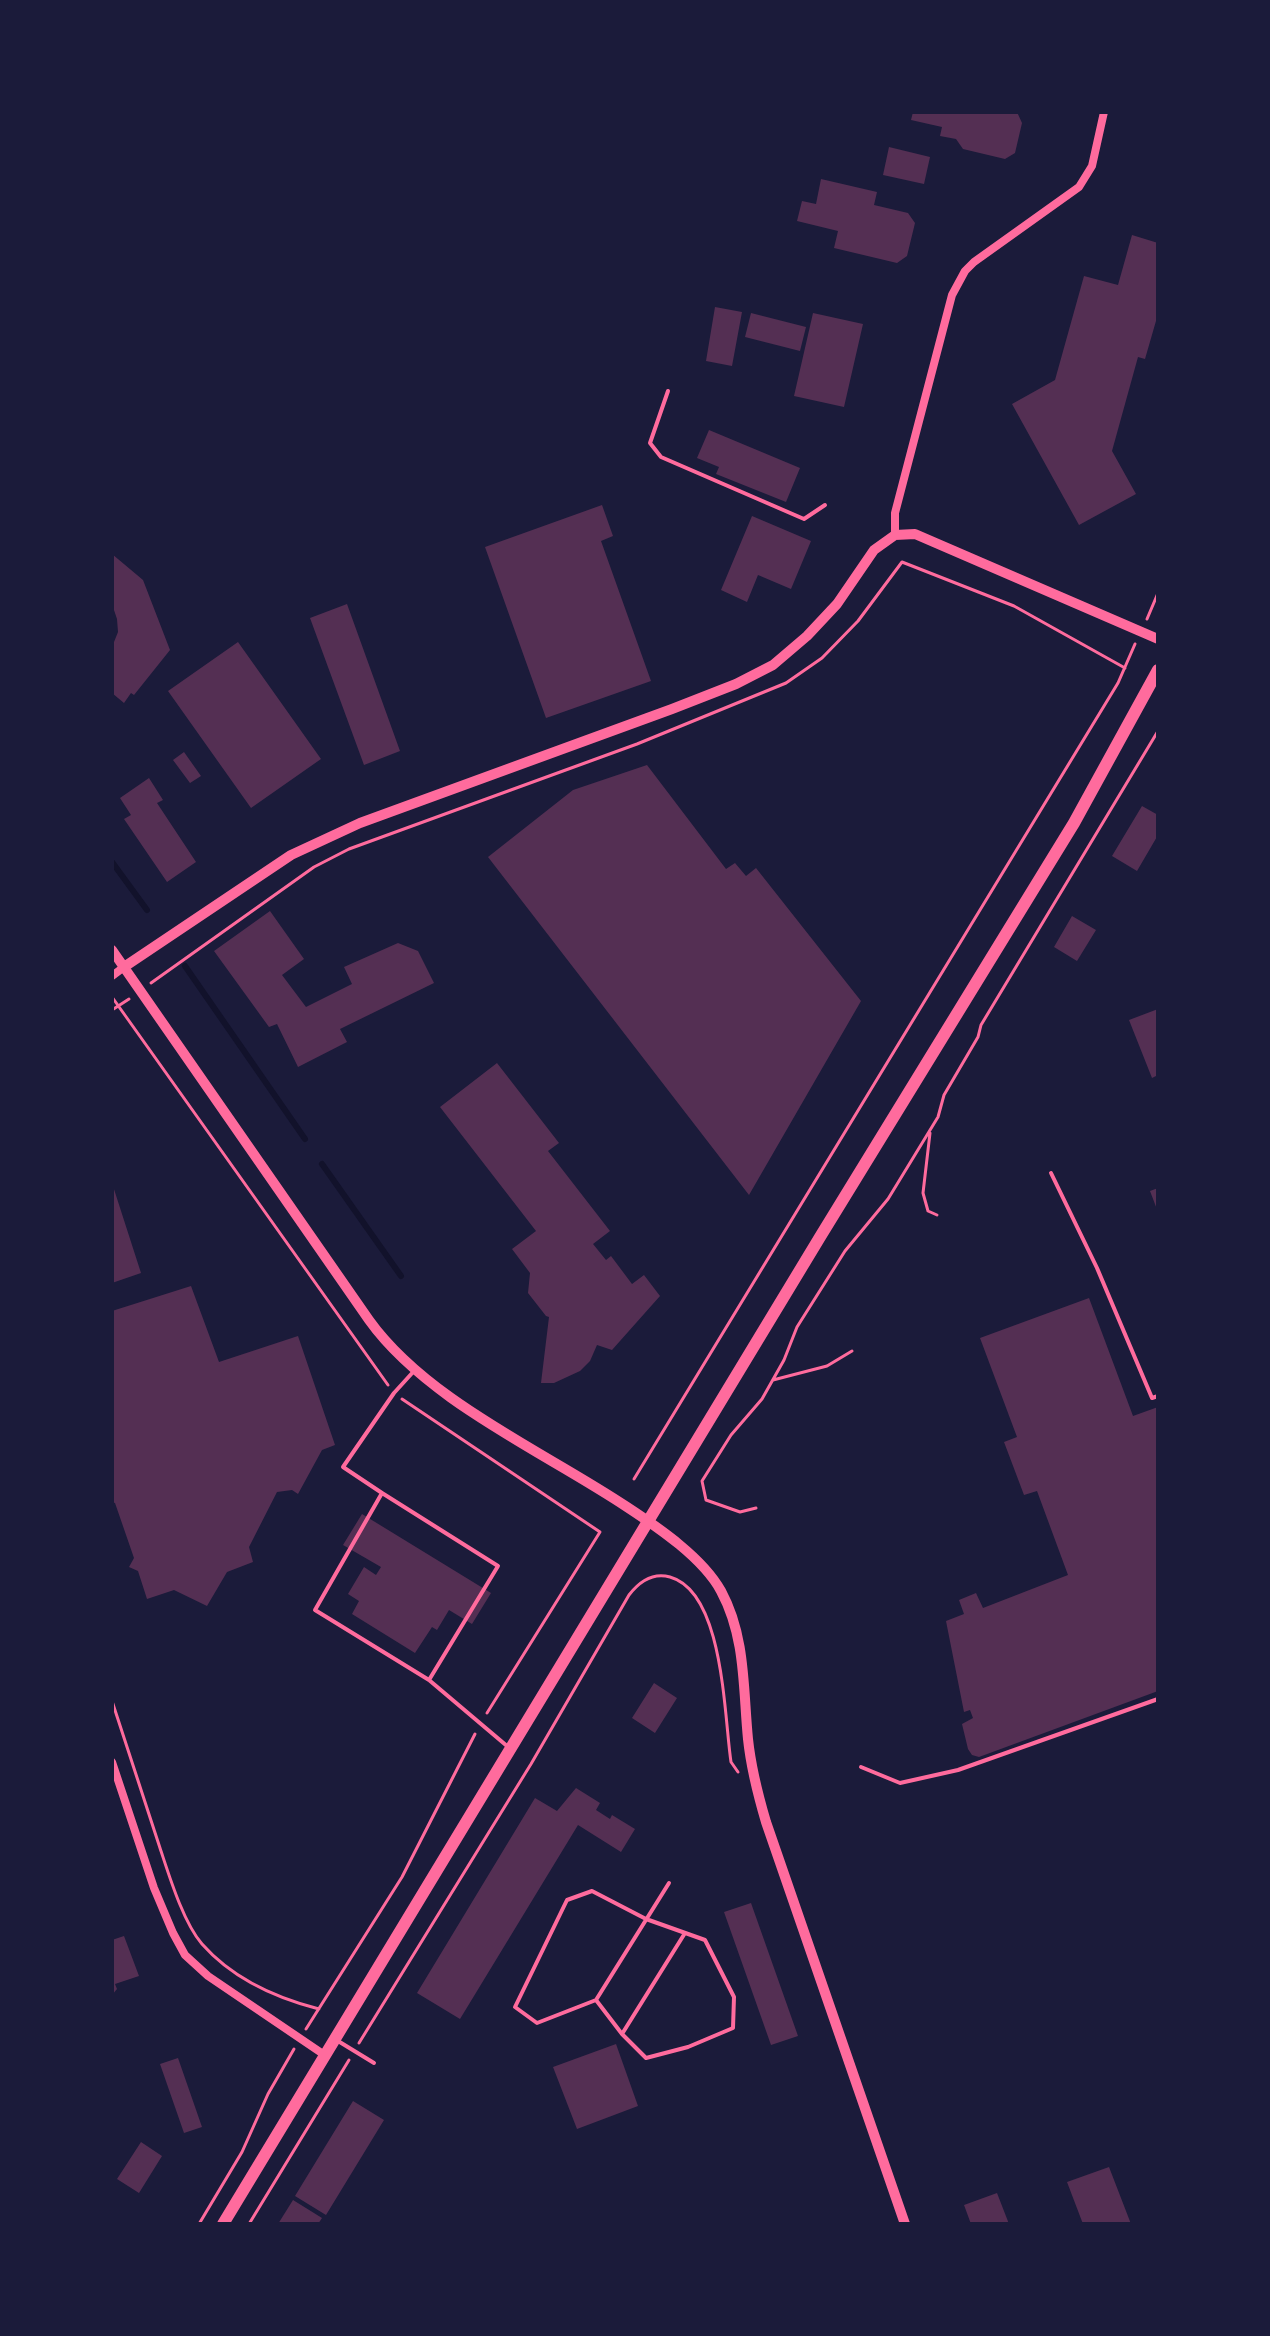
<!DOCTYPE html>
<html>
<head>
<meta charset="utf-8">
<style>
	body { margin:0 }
	#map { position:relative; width:1270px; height:2336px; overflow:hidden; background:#1b1b3a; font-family:Barlow,sans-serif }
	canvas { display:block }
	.frame { position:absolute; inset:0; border:114px solid #1b1b3a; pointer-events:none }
</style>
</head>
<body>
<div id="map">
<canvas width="1270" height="2336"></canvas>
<div class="frame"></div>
</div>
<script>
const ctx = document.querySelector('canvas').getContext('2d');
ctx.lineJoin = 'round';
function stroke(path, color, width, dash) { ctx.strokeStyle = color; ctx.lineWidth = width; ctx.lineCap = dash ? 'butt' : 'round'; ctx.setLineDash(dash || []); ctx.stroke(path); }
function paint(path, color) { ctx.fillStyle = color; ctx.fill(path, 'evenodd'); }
const stream = new Path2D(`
	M112 862 147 910
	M185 966 305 1139
	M322 1164 401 1276`);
const building = new Path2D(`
	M913 112H1017L1022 123 1015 153 1005 159 963 149 956 139 940 136 942 127 911 120Z
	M889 147 930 157 924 184 883 175Z
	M821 179 877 192 874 205 908 213 915 223 907 256 897 263 834 248 838 231 797 221 802 201 816 204Z
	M1132 235 1158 243V314L1145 359 1138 357 1112 451 1136 494 1079 525 1012 404 1055 380 1084 276 1118 285Z
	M715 307 742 312 732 366 706 361Z
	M751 313 806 327 800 351 745 337Z
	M813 313 863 324 844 407 794 396Z
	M709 430 800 468 786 502 716 474 719 467 697 458Z
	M602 505 613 536 601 541 651 681 546 718 485 547Z
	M752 516 811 541 791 589 758 575 747 602 721 590Z
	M112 554 143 580 170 650 134 695 131 693 124 703 112 693V647L118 632 117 619 112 604Z
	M347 604 400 751 364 765 310 618Z
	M238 642 321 759 251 808 168 691Z
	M184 752 201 776 190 783 173 760Z
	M647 765 726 869 735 863 746 876 756 868 861 1001 749 1195 488 857 573 790Z
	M149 778 163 800 157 803 196 862 167 882 124 819 131 815 120 798Z
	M1142 806 1158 815V835L1137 871 1112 856Z
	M270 911 304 959 282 975 306 1007 352 984 344 967 398 943 418 951 434 983 340 1029 347 1042 298 1067 277 1024 269 1027 214 951Z
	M1072 916 1096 930 1077 961 1054 947Z
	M1158 1009V1075L1152 1078 1129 1020Z
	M497 1063 559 1143 548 1151 610 1231 593 1244 606 1260 611 1256 632 1284 644 1275 660 1296 612 1350 597 1345 590 1361 580 1371 554 1383H541L549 1317 546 1316 528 1293 530 1273 512 1249 536 1231 440 1107Z
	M112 1183 141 1273 112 1283Z
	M1158 1188V1212L1150 1191Z
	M191 1286 219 1362 298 1336 335 1445 322 1450 298 1494 292 1490 277 1492 249 1547 253 1562 227 1572 207 1606 174 1590 147 1599 138 1571 129 1567 134 1558 115 1503 112 1502V1311Z
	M1089 1298 1133 1416 1158 1407V1691L979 1757 972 1755 968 1749 962 1724 973 1718 970 1710 964 1712 946 1621 964 1614 959 1600 976 1593 983 1608 1068 1575 1037 1491 1024 1495 1004 1442 1017 1437 980 1338Z
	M362 1514 491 1593 472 1624 449 1610 437 1630 432 1627 415 1653 352 1614 359 1601 348 1594 364 1567 376 1575 381 1567 343 1545Z
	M654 1683 677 1698 655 1733 632 1718Z
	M576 1788 600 1803 596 1810 610 1819 612 1815 635 1829 621 1852 578 1825 460 2019 417 1993 535 1798 557 1811Z
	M751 1903 798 2036 771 2045 724 1912Z
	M124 1936 139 1976 115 1984 117 1989 112 1995V1940Z
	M616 2044 638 2106 577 2129 553 2067Z
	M178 2058 202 2127 184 2133 160 2064Z
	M353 2101 384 2120 326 2215 295 2196Z
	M141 2142 162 2156 139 2193 117 2179Z
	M1109 2167 1131 2224H1083L1067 2182Z
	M997 2193 1009 2224H971L964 2205Z
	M293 2200 322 2218 318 2224H278Z`);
const path = new Path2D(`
	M1147 619 1158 593
	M151 983 314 867 349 849 637 744 786 683 822 658 858 621 902 562 1014 606 1125 668
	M112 997 388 1385
	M112 1010 129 999
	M930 1133 923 1193 928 1211 937 1215
	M773 1380 827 1366 852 1351
	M402 1399 600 1532 487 1713
	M634 1479 1118 683 1135 644
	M756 1508 740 1512 706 1500 702 1481 731 1435 762 1399 784 1360 797 1327 845 1251 888 1199 938 1117 944 1095 978 1037 981 1025 1158 731
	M112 1701C128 1750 144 1799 160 1848 169 1875 183 1922 202 1944 232 1978 276 1998 319 2009
	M306 2029 402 1877 475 1734
	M359 2043 531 1764 629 1595C639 1582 652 1572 670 1577 724 1592 724 1716 731 1762L738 1772
	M199 2224 242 2152 268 2094 294 2049
	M249 2224 349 2060`);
const service = new Path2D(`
	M668 391 650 443 661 457 804 519 825 505
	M1051 1173 1097 1268 1152 1398 1158 1396
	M414 1371 394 1393 343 1467 382 1493 315 1610 429 1680 507 1746
	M382 1493 498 1566 429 1680
	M861 1767 900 1783 958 1770 1158 1699
	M596 2000 622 2034 646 2058 688 2047 733 2028 734 1997 705 1940 646 1919 592 1891 567 1900 515 2007 537 2023 596 2000 669 1883
	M622 2034 685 1933
	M338 2041 374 2063`);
const minor = new Path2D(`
	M895 535V513L952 295 965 271 974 262 1079 187 1092 166 1104 112
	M112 976 124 967
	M112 1762 154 1888 173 1933 185 1955 208 1976 326 2056`);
const tertiary = new Path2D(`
	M112 950 369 1320C427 1401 545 1452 627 1507 659 1528 703 1558 721 1591 746 1637 743 1689 748 1739 751 1768 758 1795 766 1822L905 2224
	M124 967 291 855 360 823 672 709 736 684 773 665 807 636 837 604 874 550 895 535 915 534 1158 639`);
const secondary = new Path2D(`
	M223 2224 820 1237 1074 823 1158 670`);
stroke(stream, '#12122b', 6);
paint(building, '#542f53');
stroke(path, '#ff6b9d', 3);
stroke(service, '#ff6b9d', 4);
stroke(minor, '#ff6b9d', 8);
stroke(tertiary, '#ff6b9d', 10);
stroke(secondary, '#ff6b9d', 12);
</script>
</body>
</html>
